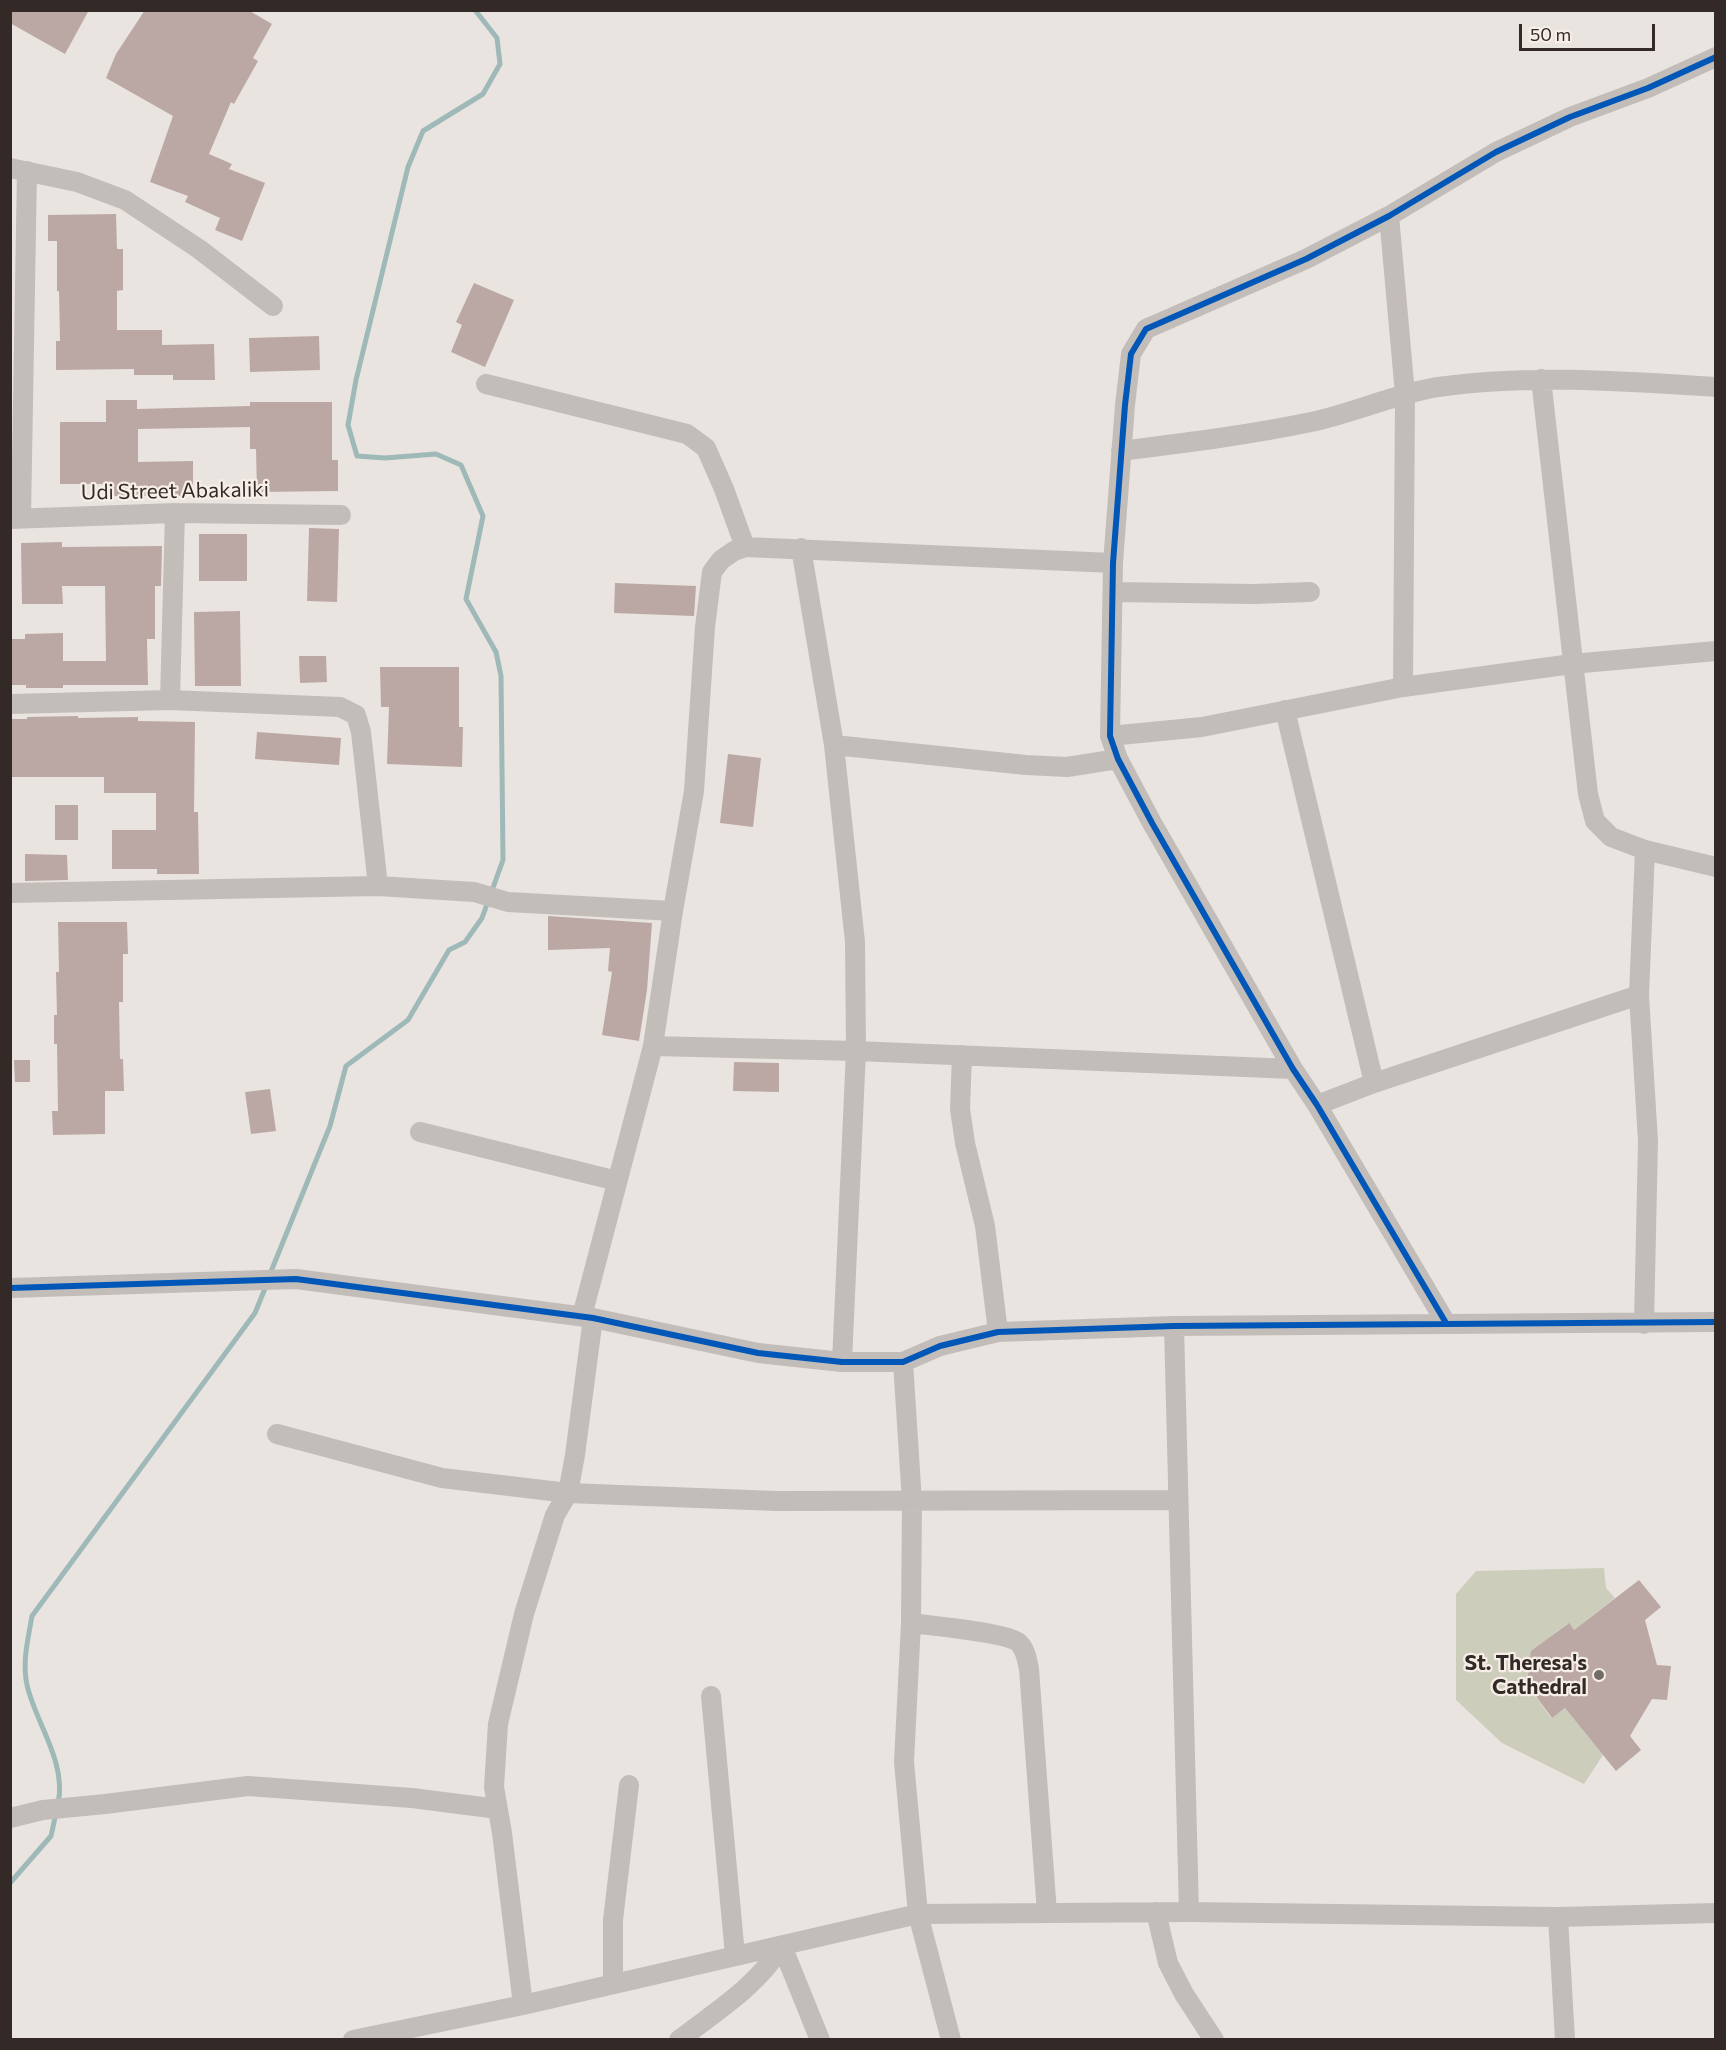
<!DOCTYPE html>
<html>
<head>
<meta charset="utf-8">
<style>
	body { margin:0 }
	#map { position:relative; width:1726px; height:2050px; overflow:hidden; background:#eae4e0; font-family:Commissioner,sans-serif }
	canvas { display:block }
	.frame { position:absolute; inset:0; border:12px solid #332a28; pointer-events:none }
	.scale { position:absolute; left:1519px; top:24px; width:136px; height:27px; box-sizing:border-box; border:3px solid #332a28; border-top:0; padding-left:8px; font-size:18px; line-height:21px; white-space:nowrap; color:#332a28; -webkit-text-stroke:4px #f7eee7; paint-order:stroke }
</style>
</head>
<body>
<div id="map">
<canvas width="1726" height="2050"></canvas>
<div class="frame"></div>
<div class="scale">50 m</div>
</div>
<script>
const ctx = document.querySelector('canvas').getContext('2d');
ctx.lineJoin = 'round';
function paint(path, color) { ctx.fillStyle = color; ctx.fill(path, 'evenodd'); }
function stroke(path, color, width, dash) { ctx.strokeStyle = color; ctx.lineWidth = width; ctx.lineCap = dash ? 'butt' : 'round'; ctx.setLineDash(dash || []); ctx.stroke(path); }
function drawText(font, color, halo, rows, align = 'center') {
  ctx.font = font + ' Commissioner,sans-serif'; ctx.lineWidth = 4.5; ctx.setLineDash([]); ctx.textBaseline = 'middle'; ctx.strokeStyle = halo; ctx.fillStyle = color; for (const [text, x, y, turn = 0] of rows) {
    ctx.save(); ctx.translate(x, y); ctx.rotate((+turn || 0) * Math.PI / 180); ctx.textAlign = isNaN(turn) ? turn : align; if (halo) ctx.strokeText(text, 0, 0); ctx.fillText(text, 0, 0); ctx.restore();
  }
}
const green = new Path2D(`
	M1604 1568 1606 1588 1615 1598 1574 1630 1568 1623 1532 1651 1527 1684 1551 1718 1565 1708 1603 1755 1584 1784 1502 1743 1456 1700V1594L1476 1571Z`);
const stream = new Path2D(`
	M270 1274 330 1126 346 1066 408 1020 449 950 465 942 482 918 503 860 501 676 496 652 466 599 483 516 461 465 436 454 385 458 357 456 348 425 356 380 408 167 423 131 483 94 500 64 497 38 475 10
	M58 1804C67 1762 36 1724 27 1685 22 1662 28 1639 32 1616L255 1313 266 1286
	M10 1883 51 1836 56 1813`);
const building = new Path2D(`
	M10 10H89L65 54 10 23Z
	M145 10H248L272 24 253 58 258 61 234 104 231 102 209 154 232 164 229 169 265 183 242 241 215 230 220 218 185 202 188 196 150 182 173 116 106 78 116 54Z
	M116 214 117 249H123V290L117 291V330H162V345L214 344 215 380H173V375H134V369L56 370V341H60L59 291H57V241H48V215Z
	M474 283 514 300 485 367 451 352 462 325 456 322Z
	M319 336 320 370 250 372 249 338Z
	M106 400H137V409L250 406V402H332V460H338V491L257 492 256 449H250V427L138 429V462L193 461V496H107V484H60V422H106Z
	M309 528 339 529 337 602 307 601Z
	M199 534H247V581H199Z
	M62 542V547L162 546 161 586H155V639H147L148 685H63V688H26V685H10V639H25V634L63 633V661H106L105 586H62L63 604H22L21 543Z
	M615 583 696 586 694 616 614 613Z
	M240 611 241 686H195L194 612Z
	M299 656H326L327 682 300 683Z
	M380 667H459V727H463L462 767 387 764 389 707H381Z
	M78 716V718L138 717V721L195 722 194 812H198L199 874H157V869H112V830H156V793H104V777H10V719H27V717Z
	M257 732 341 738 339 765 255 759Z
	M728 754 761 758 753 827 720 823Z
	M55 805H78V840H55Z
	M25 854 67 855 68 880 25 881Z
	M548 916 652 923 647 990 639 1041 602 1035 612 972 608 971 610 948 548 950Z
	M58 922H127L128 954H123V1002H119L120 1059H123L124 1091H105V1134L53 1135 52 1111H58L57 1044H54V1015H57L56 972H59Z
	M14 1060H30V1082H15Z
	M734 1062 779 1063V1092L733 1091Z
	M270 1089 276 1131 251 1134 245 1092Z
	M1639 1580 1661 1607 1645 1620 1657 1665 1671 1666 1667 1700 1652 1699 1630 1736 1641 1750 1616 1771 1565 1708 1552 1718 1527 1684 1531 1651 1569 1623 1574 1630Z`);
const minor = new Path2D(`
	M10 168 77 182 125 200 199 249 273 306
	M1389 216 1405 394 1403 687
	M1541 379 1588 794 1595 821 1611 837 1645 850 1639 995
	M486 384 687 434 706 448 724 489 745 547
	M1121 451C1184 443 1249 435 1311 422 1354 413 1394 394 1438 387 1530 374 1623 381 1716 387
	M21 518 27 171
	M10 519 175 513 341 515
	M801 548 834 745 855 942 856 1051 842 1362
	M1113 592 1253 594 1310 592
	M170 700 175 513
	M10 704 170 700 340 707 356 715 361 732 378 886
	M1285 710 1374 1083
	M1110 736 1202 727 1403 687 1572 664 1716 651
	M834 745 1026 765 1067 767 1118 759
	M1645 850 1716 867
	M10 893 378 886 474 892 508 902 673 911
	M653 1046 856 1051 1293 1069
	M962 1055 960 1109 965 1143 985 1226 998 1332
	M1317 1105 1374 1083 1639 995 1648 1141 1644 1324
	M420 1132 617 1181
	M10 1288 296 1279 593 1318 758 1353 842 1362H903L940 1346 998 1332 1174 1326 1716 1322
	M582 1316 653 1046 673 911 694 791 705 627 712 572 721 560 734 551 745 547 1113 563
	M1446 1323 1317 1105 1293 1069 1152 823 1118 759 1110 736 1113 563 1125 405 1131 354 1146 329 1306 259 1389 216 1496 152 1570 117 1648 88 1716 57
	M1174 1326 1189 1912
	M903 1362 912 1502 911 1623 904 1762 918 1914 951 2040
	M277 1434 442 1478 568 1493 776 1501 1178 1500
	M911 1623C931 1626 1007 1632 1019 1643 1026 1650 1027 1660 1029 1669L1047 1913
	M711 1696 735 1955
	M10 1818 43 1810 105 1804 248 1786 412 1798 498 1809
	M1156 1912 1168 1963 1184 1994 1214 2040
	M1558 1917 1565 2040
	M782 1946 820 2040
	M613 1984V1920L629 1785
	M523 2005 502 1833 494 1787 498 1724 524 1614 555 1515 568 1493 575 1455 593 1318
	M353 2040 523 2005 918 1914 1189 1912 1558 1917 1716 1913
	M679 2040C719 2009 754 1989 782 1946`);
const cycleway = new Path2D(`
	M10 1288 296 1279 593 1318 758 1353 842 1362H903L940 1346 998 1332 1174 1326 1716 1322
	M1446 1323 1317 1105 1293 1069 1152 823 1118 759 1110 736 1113 563 1125 405 1131 354 1146 329 1306 259 1389 216 1496 152 1570 117 1648 88 1716 57`);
const markers = [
	[1599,1675,6,"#736b68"]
];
const streetNames = [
	["Udi Street Abakaliki",175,491,-1]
];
const poiNames = [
	["St. Theresa's",1587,1663],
	["Cathedral",1587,1687]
];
paint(green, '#cccdbb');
stroke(stream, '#9eb9b7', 5);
paint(building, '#bba8a4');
stroke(minor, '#c3bdb9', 20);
stroke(cycleway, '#0057b8', 6);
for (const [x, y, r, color] of markers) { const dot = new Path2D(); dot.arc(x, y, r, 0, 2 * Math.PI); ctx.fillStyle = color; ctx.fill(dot); stroke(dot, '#f7eee7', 2); }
drawText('21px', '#332a28', '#f7eee7', streetNames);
drawText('bold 21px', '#332a28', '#f7eee7', poiNames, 'right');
</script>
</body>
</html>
